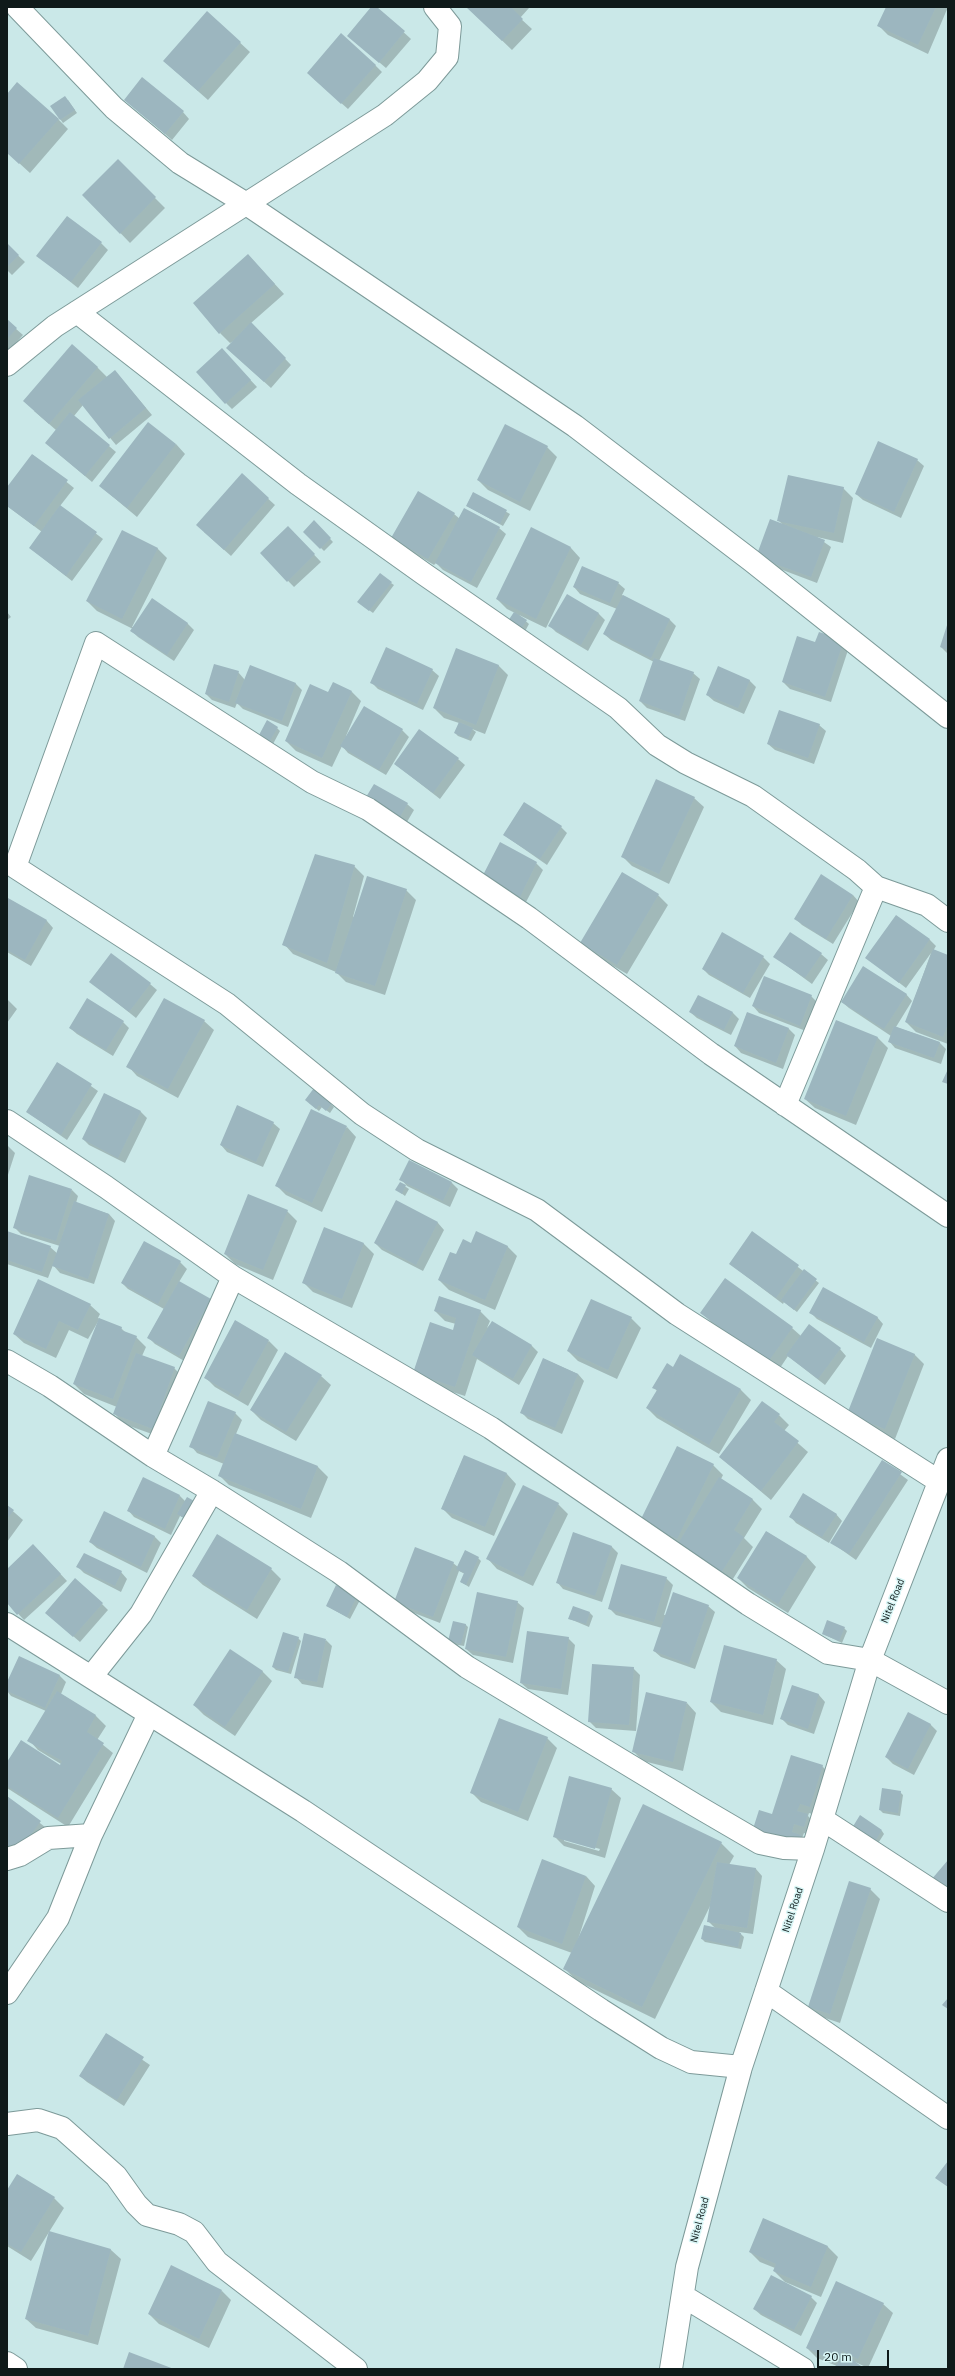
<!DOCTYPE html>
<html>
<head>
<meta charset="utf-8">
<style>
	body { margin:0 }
	#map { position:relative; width:955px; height:2376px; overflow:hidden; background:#cae8e8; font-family:"IBM Plex Sans",sans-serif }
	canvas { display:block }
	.frame { position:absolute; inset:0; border:8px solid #0f1a1a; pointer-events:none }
	.scale { position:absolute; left:817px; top:2350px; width:72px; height:18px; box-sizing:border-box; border:2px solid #0f1a1a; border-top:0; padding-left:5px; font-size:12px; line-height:14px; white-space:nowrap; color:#0f1a1a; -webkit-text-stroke:3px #d7f5f5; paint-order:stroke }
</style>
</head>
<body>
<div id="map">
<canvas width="955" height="2376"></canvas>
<div class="frame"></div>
<div class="scale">20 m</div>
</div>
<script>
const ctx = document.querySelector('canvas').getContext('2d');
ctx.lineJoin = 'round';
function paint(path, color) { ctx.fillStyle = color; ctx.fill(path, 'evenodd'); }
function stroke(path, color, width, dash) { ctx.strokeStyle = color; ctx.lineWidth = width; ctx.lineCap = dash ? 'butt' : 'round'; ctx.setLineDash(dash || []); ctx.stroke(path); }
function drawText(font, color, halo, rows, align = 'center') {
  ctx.font = font + ' "IBM Plex Sans",sans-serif'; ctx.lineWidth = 3; ctx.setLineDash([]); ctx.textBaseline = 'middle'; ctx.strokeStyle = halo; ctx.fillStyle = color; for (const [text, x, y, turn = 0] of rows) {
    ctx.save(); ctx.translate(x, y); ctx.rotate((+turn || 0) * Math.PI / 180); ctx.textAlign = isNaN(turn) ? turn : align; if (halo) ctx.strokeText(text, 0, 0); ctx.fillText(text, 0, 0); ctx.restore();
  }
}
const shadow = new Path2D(`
	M372 7H376L411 39 386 68 355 42Z
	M467 7H528L529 8 520 18 532 29 512 50Z
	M887 7H948L928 54 888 35 879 26Z
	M207 12 250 52 208 100 174 70Z
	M375 65 382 72 348 109 314 79Z
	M7 95 58 119 68 129 30 173 7 152Z
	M68 100 77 113 63 123 51 106Z
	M132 106 183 112 189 119 172 140Z
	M118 161 165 208 130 243 84 195Z
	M101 243 108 250 78 288 38 256Z
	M7 245 25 262 12 275 7 270Z
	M248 255 284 294 251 323 291 365 271 388 227 348 236 340 230 343 220 333Z
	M7 321 23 335 7 353Z
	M228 356 257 387 232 409 226 403Z
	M97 367 107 377 115 371 152 415 116 445 83 405 74 416 116 452 92 482 53 449 56 430 34 411Z
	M176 444 185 454 137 517 100 486Z
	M547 447 557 457 530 511 488 490 478 480Z
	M33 455 74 488 60 506 103 539 72 581 30 548 42 532 7 506V489Z
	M917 460 924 466 901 518 863 500 856 494Z
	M242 475 275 505 231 556 204 532Z
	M843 488 853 498 843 543 817 537 831 547 817 583 764 563 784 526 778 520Z
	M473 493 510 514 503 526 467 506Z
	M454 514 460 519 499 528 506 534 477 588 443 570 436 563 434 565 399 544 392 538Z
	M314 522 333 542 324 551 305 532Z
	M288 527 321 562 294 587 261 553Z
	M532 529 571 548 580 558 546 628 519 615 529 624 523 635 515 613 507 609 497 599Z
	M157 548 167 558 132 627 187 623 194 630 174 661 138 637 132 631 133 629 97 611 87 601Z
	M391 583 394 585 373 613 362 605Z
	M618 583 625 589 622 595 670 620 676 626 659 661 693 673 700 679 685 721 647 708 640 701 654 662 611 640 604 634 617 609 580 594 574 587Z
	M567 596 599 614 605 620 588 651 556 632 550 626Z
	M7 612 11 617 7 620Z
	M948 624V654L941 647Z
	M816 644 849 647 831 702 790 689 783 682Z
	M498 665 508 675 485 734 472 729 476 732 471 741 458 736 455 733 459 723 444 718 434 708Z
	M432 670 439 676 423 710 378 689 371 682Z
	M238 672 245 680 296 684 302 690 288 727 243 709 237 703 235 708 212 700 206 694Z
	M749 680 756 687 744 714 714 701 707 695Z
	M352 692 361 701 346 736 402 730 409 737 386 775 348 753 342 746 332 767 296 751 286 741 328 694Z
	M819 725 826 731 814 764 775 750 768 744Z
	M277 728 280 731 273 744 263 738Z
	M458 759 465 765 440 799 395 764Z
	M694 798 704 807 669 884 632 866 622 856Z
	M407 804 414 810 404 827 371 808Z
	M561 827 567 833 547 865 504 835Z
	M536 863 543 870 526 902 490 883Z
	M354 866 364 876 353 917 406 890 416 900 385 995 346 982 336 972 293 954 284 944Z
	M622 873 658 895 668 905 627 974 591 953 581 943Z
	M853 895 859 902 833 944 802 925 795 918Z
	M9 899 47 921 53 928 31 966 7 952Z
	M896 916 930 940 936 946 933 951 948 956V1044L916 1032 906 1022 931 953 906 988 867 958Z
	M821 954 828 960 812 984 775 957Z
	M763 957 770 964 750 998 709 975 703 969Z
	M90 981 150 984 157 990 136 1018Z
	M906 994 912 1001 896 1027 939 1042 946 1049 941 1064 895 1048 889 1041 891 1036 849 1008 842 1002Z
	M698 996 733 1013 739 1019 731 1035 697 1018 690 1012Z
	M811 996 818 1003 806 1031 759 1013 753 1006Z
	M7 999 17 1009 7 1023Z
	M747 1013 789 1029 795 1035 783 1069 741 1053 735 1046Z
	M204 1021 214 1030 178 1098 137 1076 128 1066Z
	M837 1021 878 1038 888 1048 856 1125 815 1108 805 1099Z
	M123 1022 129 1028 113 1056 77 1034 70 1028Z
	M58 1063 98 1091 67 1140 27 1112Z
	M105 1094 141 1112 147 1118 125 1163 89 1145 83 1139Z
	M309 1103 331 1104 334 1107 330 1113 322 1107 319 1111Z
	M273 1123 280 1129 263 1167 227 1152 221 1145Z
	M347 1127 356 1137 322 1212 286 1195 277 1186Z
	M7 1145 15 1153 7 1178Z
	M409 1162 452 1183 458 1189 450 1207 407 1186 401 1179Z
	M400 1183 409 1189 405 1196 397 1190Z
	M72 1190 78 1196 76 1203 109 1214 115 1221 94 1284 60 1273 53 1265 48 1278 7 1264V1232L50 1247 58 1254 60 1246 21 1234 14 1227Z
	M396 1202 438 1223 444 1230 423 1271 382 1250 375 1243Z
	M287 1211 297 1221 273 1280 235 1264 225 1254Z
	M325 1228 364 1244 374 1254 352 1308 313 1292 303 1282Z
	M753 1233 819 1283 797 1312 784 1302 783 1304 730 1264Z
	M471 1244 507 1246 517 1256 495 1310 449 1290 439 1280 456 1256Z
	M180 1262 187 1269 179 1282 210 1300 217 1307 186 1362 155 1344 148 1337 164 1309 128 1289 122 1283Z
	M90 1305 100 1314 98 1318 121 1328 127 1334 136 1337 146 1347 142 1356 174 1368 184 1378 163 1438 124 1424 115 1414 117 1407 84 1394 74 1384 99 1320 88 1339 69 1330 56 1358 24 1343 14 1334Z
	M435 1311H480L490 1321 487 1328 492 1322 532 1346 538 1352 519 1385 477 1359 465 1396 424 1383 414 1373 454 1331 456 1324 445 1321Z
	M702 1313 792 1328 801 1336 840 1349 846 1356 825 1385 788 1356 778 1371 711 1322Z
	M811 1313 877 1317 883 1324 871 1348 817 1319Z
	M631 1318 641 1328 617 1379 578 1361 568 1351Z
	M269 1341 278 1350 248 1406 215 1387 205 1377Z
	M914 1354 924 1364 895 1439 858 1424Z
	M681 1355 741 1390 751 1400 719 1454 657 1418 647 1408 657 1391 654 1387 673 1368Z
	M544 1359 578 1374 584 1381 562 1434 528 1419 521 1412Z
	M321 1376 331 1385 296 1441 261 1420 251 1410Z
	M235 1413 242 1420 236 1434 318 1467 328 1477 311 1518 229 1485 219 1475 224 1464 197 1453 191 1446Z
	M779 1415 789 1425 784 1431 808 1452 771 1500 720 1457Z
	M464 1456 507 1474 516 1484 494 1536 452 1518 442 1508Z
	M882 1461 908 1480 856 1560 832 1543Z
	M713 1465 723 1475 721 1479 753 1500 762 1509 744 1538 753 1547 731 1582 652 1530Z
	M143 1478 180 1496 186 1502 189 1521 180 1516 171 1535 134 1517 128 1510Z
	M523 1487 558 1504 568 1514 533 1586 497 1569 488 1559Z
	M7 1506 23 1520 7 1542Z
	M836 1514 842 1521 829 1543 796 1523 790 1516Z
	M767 1532 807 1557 816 1567 788 1613 748 1588 738 1578Z
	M574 1533 612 1547 618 1553 602 1602 563 1589 557 1582Z
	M154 1536 161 1543 147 1573 97 1548 90 1542Z
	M40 1552 67 1581 24 1620 7 1602V1570Z
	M478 1558 481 1561 469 1587 461 1582 465 1574 459 1571 440 1623 401 1608 395 1602 453 1563 458 1567Z
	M78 1567 121 1572 127 1579 121 1592 84 1573Z
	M271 1569 281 1579 257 1619 203 1585 193 1576Z
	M666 1578 673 1585 664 1615 708 1606 715 1612 695 1669 661 1657 654 1651 662 1628 616 1615 609 1608Z
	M357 1597 360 1600 350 1619 327 1606Z
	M517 1602 524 1608 513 1663 473 1655 466 1649Z
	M102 1604 108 1610 80 1642 53 1619Z
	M590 1613 593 1616 589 1627 570 1619Z
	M465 1624 468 1627 464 1646 452 1644 449 1641Z
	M844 1628 847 1631 842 1643 823 1634Z
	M298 1638 301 1641 291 1674 276 1670 273 1667Z
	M568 1638 575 1645 568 1695 528 1689 521 1683Z
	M326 1640 332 1646 323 1688 302 1684 296 1677Z
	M19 1658 60 1676 66 1682 61 1694 96 1716 106 1726 97 1740 113 1753 68 1827 7 1788V1764L60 1767 61 1764 38 1750 29 1740 46 1711 11 1696 7 1691V1685Z
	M776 1660 786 1669 773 1725 721 1712 711 1702Z
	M633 1668 640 1675 636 1731 596 1728 589 1721Z
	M262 1671 272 1681 235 1736 204 1715 194 1705Z
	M793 1686 819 1695 825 1702 814 1734 788 1725 782 1719Z
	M687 1703 696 1713 683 1771 643 1761 633 1751Z
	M930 1724 937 1731 914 1775 893 1764 886 1757Z
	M547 1738 557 1748 528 1821 481 1802 471 1792Z
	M822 1766 832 1776 819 1816 809 1813 808 1816 817 1825 814 1837 804 1833 802 1838 807 1856 772 1816Z
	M611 1789 621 1798 605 1858 564 1846 554 1836ZM564 1839 600 1849 599 1851 564 1841Z
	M900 1792 903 1795 900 1816 883 1813 880 1810Z
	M7 1797 50 1831 26 1864 7 1850Z
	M856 1831H882L884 1834 877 1845Z
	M721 1843 734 1856 729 1865 756 1869 762 1876 753 1934 739 1932 744 1937 741 1949 705 1942 702 1939 716 1929 708 1921 711 1904 655 2019 577 1981 564 1968 572 1953 528 1937 518 1927 586 1876 595 1886 577 1943Z
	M870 1889 880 1899 840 2023 819 2016 809 2006Z
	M106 2035 150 2065 124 2106 87 2082 80 2076Z
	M7 2192 54 2198 64 2208 31 2261 7 2246Z
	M764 2219 828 2247 838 2257 821 2297 785 2282 774 2271 775 2268 760 2262 750 2252Z
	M49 2233 111 2250 121 2259 98 2345 36 2328 26 2319Z
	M222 2291 231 2300 209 2348 159 2324 149 2314Z
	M811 2297 817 2303 801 2336 761 2315 754 2309Z
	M883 2304 893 2313 868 2368 855 2362 863 2369H835L837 2366 817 2358 807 2348Z`);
const building = new Path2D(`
	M371 7H377L405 31 379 63 347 36Z
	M466 7H511L523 19 502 41Z
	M886 7H936L918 45 877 26Z
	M207 11 241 42 198 91 163 61Z
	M341 33 376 65 341 104 307 73Z
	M142 77 184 111 165 134 124 100Z
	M17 82 59 119 19 164 7 153V94Z
	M65 96 75 110 60 120 50 106Z
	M118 159 156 197 120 234 82 195Z
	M67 216 102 242 71 282 36 256Z
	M7 243 19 255 7 267Z
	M248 254 275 284 219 334 193 303Z
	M7 319 17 328 7 339Z
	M251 322 286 358 264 382 226 348Z
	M72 344 98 367 49 424 23 401Z
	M222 348 251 380 225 404 196 372Z
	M115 370 146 408 109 439 78 400Z
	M70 412 110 445 85 476 45 443Z
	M148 422 176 444 127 508 99 486Z
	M505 424 548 446 520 502 477 480Z
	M878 441 918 459 894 512 855 494Z
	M32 454 68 480 34 526 7 506V487Z
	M242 473 269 498 224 550 196 525Z
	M788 475 844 487 834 533 777 521Z
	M418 491 455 513 428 559 391 538Z
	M473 492 507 510 500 524 466 506Z
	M60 505 97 532 66 576 29 548Z
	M464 508 500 527 471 582 435 563Z
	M770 519 825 540 811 577 756 557Z
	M314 520 331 538 320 549 303 532Z
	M288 526 315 554 287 582 260 553Z
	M531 527 571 547 536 619 496 599Z
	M122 530 158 548 122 619 86 601Z
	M582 566 619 582 610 603 573 587Z
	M380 573 392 582 369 611 357 602Z
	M567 594 599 613 581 645 548 626Z
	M623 595 670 619 651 658 603 634Z
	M152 598 188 623 167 655 130 631Z
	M514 612 527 620 519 632 506 624Z
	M948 622V650L940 647Z
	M819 632 844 640 825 697 782 682 797 636 815 642Z
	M386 647 433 669 417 704 370 683Z
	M456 648 499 665 476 725 433 708Z
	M654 658 694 672 679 716 639 701Z
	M214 664 239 671 229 702 205 694Z
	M250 665 296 683 282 721 235 703Z
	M718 666 750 680 738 708 706 695Z
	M333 682 352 691 322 758 285 741 310 684 328 692Z
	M364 706 403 729 379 770 340 746Z
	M779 710 820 724 808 758 767 744Z
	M267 720 278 727 269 742 259 735Z
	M459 722 473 728 468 739 454 733Z
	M419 729 459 758 433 793 394 764Z
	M656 779 695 797 659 874 621 857Z
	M374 784 408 803 397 822 363 802Z
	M524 802 562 826 540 859 503 835Z
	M500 842 537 862 520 897 482 877Z
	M315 854 355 865 327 963 282 945Z
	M622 872 659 894 617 965 580 943Z
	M821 874 853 895 826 939 794 919Z
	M367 876 407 889 375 986 335 973Z
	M8 898 47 920 25 960 7 950Z
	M896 915 930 939 899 983 865 958Z
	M722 932 764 956 743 993 702 969Z
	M790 932 822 953 805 978 773 957Z
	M933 949 948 955V1024L943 1037 905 1022Z
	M111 953 151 983 129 1012 89 982Z
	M863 966 907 994 884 1029 841 1002Z
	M764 976 812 995 800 1026 752 1006Z
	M698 995 733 1012 724 1030 689 1012Z
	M87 998 124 1021 106 1050 69 1028Z
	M164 998 205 1020 168 1089 126 1067Z
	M747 1012 789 1028 776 1063 734 1046Z
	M836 1020 878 1037 846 1116 804 1099Z
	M894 1026 940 1042 934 1058 888 1042Z
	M57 1062 92 1084 61 1135 26 1112Z
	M948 1069V1084L942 1082Z
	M314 1088 332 1103 326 1111 319 1105 316 1109 305 1100Z
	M104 1093 141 1111 118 1158 82 1139Z
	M237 1105 274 1122 256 1162 220 1145Z
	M311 1109 347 1126 312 1203 275 1186Z
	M409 1160 452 1182 443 1201 399 1180Z
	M29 1175 72 1189 56 1241 13 1228Z
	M400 1182 406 1185 402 1194 395 1190Z
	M248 1194 288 1210 263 1270 224 1254Z
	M396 1200 438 1222 416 1265 374 1243Z
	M74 1201 109 1214 88 1279 52 1266Z
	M324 1227 364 1243 342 1299 302 1283Z
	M7 1231 51 1246 42 1272 7 1260Z
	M476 1231 508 1246 485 1300 438 1280 450 1252 456 1254 463 1239 471 1243Z
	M752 1231 799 1265 776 1298 729 1264Z
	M144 1241 181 1261 158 1304 121 1283Z
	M804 1269 817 1279 794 1310 781 1300Z
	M725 1278 793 1327 768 1362 700 1313Z
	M38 1279 91 1304 78 1330 59 1321 46 1349 13 1334Z
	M179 1281 211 1299 179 1356 147 1338Z
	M823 1287 878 1317 864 1342 809 1313Z
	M439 1296 481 1310 455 1387 413 1373 430 1322 453 1330 456 1318 434 1311Z
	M591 1299 632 1317 608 1370 567 1351Z
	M99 1318 122 1327 121 1330 137 1336 113 1399 73 1384Z
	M235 1320 269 1340 238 1397 204 1378Z
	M492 1321 532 1345 513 1379 472 1355Z
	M809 1324 841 1348 818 1379 786 1355Z
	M877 1338 915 1354 885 1429 847 1414Z
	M285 1352 322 1375 286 1432 250 1410Z
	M136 1353 175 1367 153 1429 113 1414Z
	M680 1354 741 1389 709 1445 646 1408 657 1390 652 1388 667 1363 673 1367Z
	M543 1358 578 1374 555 1428 520 1413Z
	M208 1401 236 1412 217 1458 189 1447Z
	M762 1401 780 1414 774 1422 799 1441 761 1491 719 1457Z
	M235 1433 318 1466 301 1509 218 1476Z
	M677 1446 714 1464 677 1539 640 1521Z
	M464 1455 507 1473 485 1527 441 1509Z
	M882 1460 902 1472 849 1554 830 1543Z
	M143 1477 180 1495 165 1529 127 1511Z
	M719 1477 753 1499 734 1530 744 1537 721 1573 677 1545Z
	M523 1485 559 1503 523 1577 486 1559Z
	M803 1493 837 1514 822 1537 789 1517Z
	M187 1497 196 1502 186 1519 177 1514Z
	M7 1505 14 1510 7 1519Z
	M104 1511 155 1536 141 1567 89 1542Z
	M766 1531 807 1556 778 1604 737 1578Z
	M573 1532 612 1546 595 1596 556 1583Z
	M217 1534 272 1568 247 1610 192 1576Z
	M33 1544 61 1574 17 1615 7 1603V1569Z
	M415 1547 454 1562 433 1617 394 1602Z
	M465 1550 479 1557 466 1585 460 1582 464 1573 456 1569Z
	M84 1553 122 1571 115 1586 76 1567Z
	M621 1564 667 1577 654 1622 608 1609Z
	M75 1578 103 1603 73 1637 45 1613Z
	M336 1585 357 1596 347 1617 326 1606Z
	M477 1592 518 1601 506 1657 465 1649Z
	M673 1592 709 1605 689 1664 653 1651Z
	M573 1606 590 1612 586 1624 568 1619Z
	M827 1620 845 1627 839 1641 822 1634Z
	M453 1621 466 1624 461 1644 448 1641Z
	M527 1631 569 1637 561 1689 520 1683Z
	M283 1632 299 1637 288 1672 272 1667Z
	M304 1633 326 1639 317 1682 294 1678Z
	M724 1645 777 1659 763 1715 710 1702Z
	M230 1649 263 1671 225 1727 193 1705Z
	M19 1656 60 1675 45 1708 7 1691V1682Z
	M592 1664 634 1667 629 1725 588 1722Z
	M792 1685 819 1694 808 1729 780 1719Z
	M57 1691 96 1715 87 1732 104 1743 58 1818 7 1786V1762L21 1740 60 1765 62 1761 27 1741Z
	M646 1692 687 1702 673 1762 632 1752Z
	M908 1712 931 1724 908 1769 885 1757Z
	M499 1718 548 1737 518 1812 470 1793Z
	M791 1755 823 1765 810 1807 800 1804 797 1811 808 1814 804 1827 794 1824 792 1832 801 1835 797 1847 752 1832 759 1810 772 1814Z
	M569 1776 612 1788 595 1849 553 1837Z
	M882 1788 901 1791 898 1813 879 1810Z
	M7 1796 41 1821 16 1855 7 1849Z
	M643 1804 722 1842 642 2007 563 1969Z
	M860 1815 882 1830 874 1843 852 1828Z
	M542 1859 586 1876 562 1944 517 1927Z
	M948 1860V1894L931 1880Z
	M717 1862 756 1868 747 1928 707 1922Z
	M849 1881 871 1888 830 2014 808 2007Z
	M704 1925 741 1933 738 1947 701 1939Z
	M948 1998V2009L942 2005Z
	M106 2033 144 2057 117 2100 79 2076Z
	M948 2161V2187L935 2178Z
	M17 2174 55 2197 21 2252 7 2244V2190Z
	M763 2218 828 2246 811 2287 773 2271 776 2264 749 2252Z
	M49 2231 111 2249 88 2336 25 2319Z
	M171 2265 222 2290 199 2339 148 2314Z
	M771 2275 812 2296 794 2330 753 2309Z
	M836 2281 884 2303 858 2359 842 2351 837 2362 806 2348Z
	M129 2352 174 2369H123Z
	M845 2354 865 2369H833Z`);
const street = new Path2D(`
	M17 7 114 108 180 163 245 203 575 426 752 561 948 717
	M77 312 298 484 424 574 618 708 657 745 686 763 753 796 857 870 876 887 927 905 948 921
	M7 365 55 326 385 115 427 81 447 57 450 26 435 7
	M785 1105 876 887
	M7 1121 106 1187 233 1277 491 1428 748 1604 828 1653 870 1660 948 1703
	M7 1361 50 1386 153 1456 212 1491 339 1572 467 1667 695 1805 760 1843 784 1848 813 1849
	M153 1456 233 1277
	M940 1482 677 1314 537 1210 417 1150 362 1114 227 1004 15 867 96 643 312 782 368 809 529 918 711 1054 948 1216
	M7 1624 303 1811 601 2010 661 2048 691 2062 741 2067
	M91 1677 141 1614 212 1491
	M822 1819 948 1901
	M7 1859 20 1855 48 1838 91 1835
	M766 1991 948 2118
	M7 1993 58 1918 91 1835 149 1714
	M7 2124 38 2120 62 2128 116 2176 136 2204 147 2215 179 2224 194 2232 217 2262 356 2369
	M683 2296 803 2369
	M7 2363 16 2369
	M671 2369 687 2267 741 2067 813 1849 870 1660 948 1459`);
const streetNames = [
	["Nitel Road",893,1601,-68],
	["Nitel Road",793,1910,-72],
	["Nitel Road",700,2220,-75]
];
paint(shadow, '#0003');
paint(building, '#9cb6bf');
stroke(street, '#7d9a99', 24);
stroke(street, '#fff', 22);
drawText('10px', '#0f1a1a', '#d7f5f5', streetNames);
</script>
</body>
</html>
